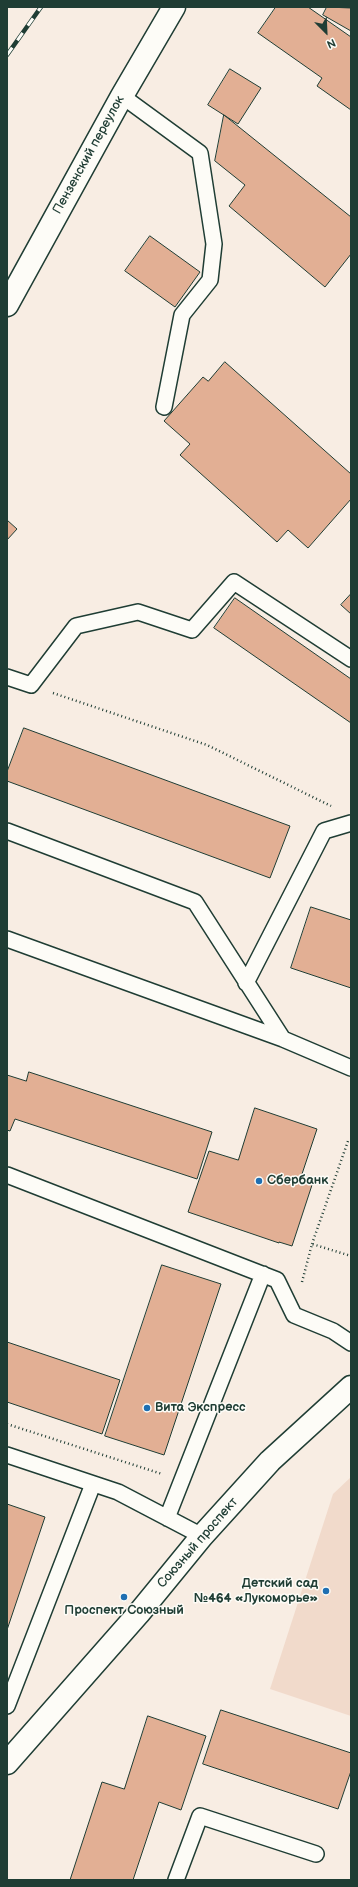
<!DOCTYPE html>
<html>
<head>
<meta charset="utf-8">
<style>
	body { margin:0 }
	#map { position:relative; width:358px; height:1887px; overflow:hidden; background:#f8ede3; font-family:"Balsamiq Sans",sans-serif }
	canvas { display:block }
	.frame { position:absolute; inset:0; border:8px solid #1f3d34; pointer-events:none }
	.north { position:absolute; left:306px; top:12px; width:40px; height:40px; -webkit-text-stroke:3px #fdfcf7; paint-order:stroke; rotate:156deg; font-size:11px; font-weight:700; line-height:16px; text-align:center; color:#1f3d34 }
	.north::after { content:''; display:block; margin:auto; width:14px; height:18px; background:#1f3d34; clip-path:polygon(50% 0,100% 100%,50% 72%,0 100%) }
</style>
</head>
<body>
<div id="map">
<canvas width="358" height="1887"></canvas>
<div class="frame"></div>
<div class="north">N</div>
</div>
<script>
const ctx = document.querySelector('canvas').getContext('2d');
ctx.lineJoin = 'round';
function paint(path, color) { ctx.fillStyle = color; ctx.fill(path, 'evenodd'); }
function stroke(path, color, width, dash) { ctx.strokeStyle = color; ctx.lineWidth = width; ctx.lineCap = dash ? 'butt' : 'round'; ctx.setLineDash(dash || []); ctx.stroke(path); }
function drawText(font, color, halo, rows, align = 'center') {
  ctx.font = font + ' "Balsamiq Sans",sans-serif'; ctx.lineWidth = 3; ctx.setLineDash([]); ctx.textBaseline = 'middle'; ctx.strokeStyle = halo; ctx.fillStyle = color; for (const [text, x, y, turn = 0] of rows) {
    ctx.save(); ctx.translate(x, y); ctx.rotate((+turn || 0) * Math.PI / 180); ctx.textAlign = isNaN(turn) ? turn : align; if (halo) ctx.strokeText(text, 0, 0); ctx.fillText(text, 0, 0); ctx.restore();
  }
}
const built = new Path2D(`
	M351 1477V1716L270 1689 333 1494Z`);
const building = new Path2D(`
	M276 7H308L351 37V110L317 86 322 78 258 33Z
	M327 7 351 8V31L323 15Z
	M230 69 261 88 238 124 208 105Z
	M224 115 351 217V254L325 287 229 206 245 185 215 161Z
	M150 236 200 272 175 307 125 271Z
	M225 362 351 474V499L308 548 288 530 277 542 180 455 190 444 164 421 203 377 208 381Z
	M7 520 17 529 7 540Z
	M351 594V614L341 605Z
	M235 598 351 679V723L214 628Z
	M24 728 290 826 270 878 7 781V772Z
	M311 907 351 920V988L291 968Z
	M29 1072 212 1132 197 1179 15 1119 10 1131 7 1130V1075L26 1081Z
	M255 1108 317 1129 300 1180 312 1185 292 1246 279 1242V1243L188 1212 209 1151 238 1160Z
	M162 1265 221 1284 164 1455 105 1436Z
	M7 1342 120 1380 102 1434 7 1402Z
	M7 1504 45 1517 7 1630Z
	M221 1710 351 1753V1771L338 1809 203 1764Z
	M148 1716 206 1736 181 1810 159 1802 133 1880H70L102 1782 124 1789Z`);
const path = new Path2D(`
	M53 693 207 745 331 806
	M312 1244 348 1141 351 1142
	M302 1282 312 1244 351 1256
	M7 1424 162 1474`);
const service = new Path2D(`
	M122 96 200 153 214 244 210 280 182 315 164 407
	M7 677 31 685 76 626 138 612 192 630 234 582 351 659
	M7 831 195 902 283 1039
	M7 939 283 1039 351 1068
	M246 983 324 831 351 823
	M7 1175 277 1280 294 1315 333 1331 351 1343
	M7 1455 118 1492 202 1536
	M167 1518 263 1274
	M7 1706 93 1484
	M176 1880 200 1816 316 1854`);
const minor = new Path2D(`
	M7 305 122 96 174 7`);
const tertiary = new Path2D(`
	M7 1763 139 1613 202 1536 270 1461 351 1387`);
const rail = new Path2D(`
	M7 55 41 7`);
const markers = [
	[259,1181,4,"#1f6fb2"],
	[147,1408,4,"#1f6fb2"],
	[326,1591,4,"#1f6fb2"],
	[124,1597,4,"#1f6fb2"]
];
const streetNames = [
	["Пензенский переулок",89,155,-61],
	["Союзный проспект",198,1543,-49]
];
const poiNames = [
	["Сбербанк",267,1181],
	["Вита Экспресс",155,1408],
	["Детский сад",318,1584,"right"],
	["№464 «Лукоморье»",318,1599,"right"],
	["Проспект Союзный",124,1611,"center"]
];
paint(built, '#f1dacb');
paint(building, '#e2af94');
stroke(building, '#1f3d34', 1);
stroke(service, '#1f3d34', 18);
stroke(minor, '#1f3d34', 25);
stroke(tertiary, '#1f3d34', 25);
stroke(path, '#1f3d34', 2.5, [1, 3]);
stroke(service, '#fdfcf7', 15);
stroke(minor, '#fdfcf7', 22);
stroke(tertiary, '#fdfcf7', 22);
stroke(rail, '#1f3d34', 4.5);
stroke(rail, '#fdfcf7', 3, [9]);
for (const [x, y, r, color] of markers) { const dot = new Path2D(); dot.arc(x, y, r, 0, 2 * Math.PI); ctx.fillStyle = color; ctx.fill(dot); stroke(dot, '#fdfcf7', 1.5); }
drawText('13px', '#1f3d34', '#fdfcf7', streetNames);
drawText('bold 13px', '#1f3d34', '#fdfcf7', poiNames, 'left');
</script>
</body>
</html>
